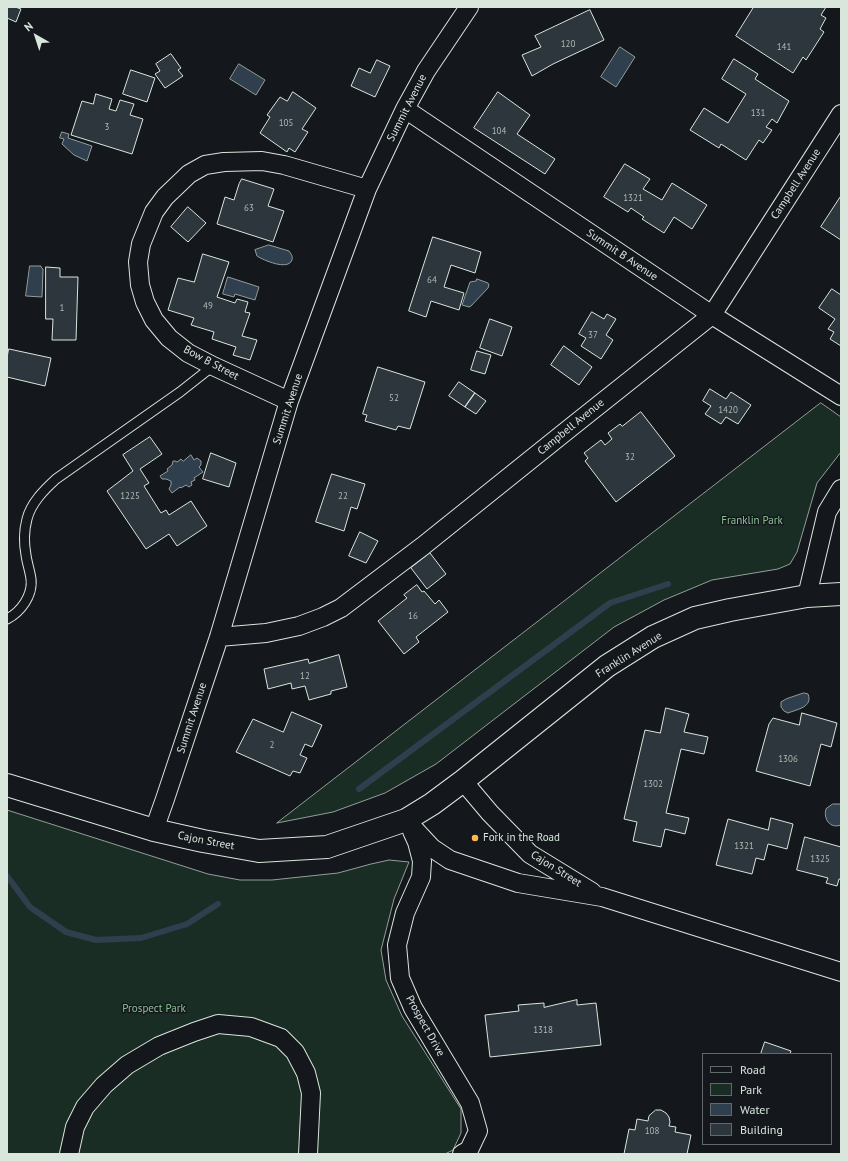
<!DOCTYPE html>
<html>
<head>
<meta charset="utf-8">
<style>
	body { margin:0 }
	#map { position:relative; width:848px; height:1161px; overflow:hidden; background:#14181c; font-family:"PT Sans",sans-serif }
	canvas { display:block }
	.frame { position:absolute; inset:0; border:8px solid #d8e6dc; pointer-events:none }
	.legend { position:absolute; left:702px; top:1053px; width:130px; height:92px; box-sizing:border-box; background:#14181c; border:1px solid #626a69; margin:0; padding:5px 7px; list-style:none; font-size:12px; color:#d8e6dc }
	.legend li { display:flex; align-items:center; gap:8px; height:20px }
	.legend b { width:20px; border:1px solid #626a69 }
	.north { position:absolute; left:16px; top:16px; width:40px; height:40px; -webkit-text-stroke:3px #14181c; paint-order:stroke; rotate:321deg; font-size:11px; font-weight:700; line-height:16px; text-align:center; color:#d8e6dc }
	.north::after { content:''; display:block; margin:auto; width:14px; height:18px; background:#d8e6dc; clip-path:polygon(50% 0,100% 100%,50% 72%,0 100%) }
</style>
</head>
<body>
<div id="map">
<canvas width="848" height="1161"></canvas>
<div class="frame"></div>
<ul class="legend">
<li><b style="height:5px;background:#14181c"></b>Road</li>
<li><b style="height:11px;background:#1a2d24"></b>Park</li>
<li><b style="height:11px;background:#2f3f4d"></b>Water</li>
<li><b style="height:11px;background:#2c363c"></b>Building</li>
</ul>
<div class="north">N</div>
</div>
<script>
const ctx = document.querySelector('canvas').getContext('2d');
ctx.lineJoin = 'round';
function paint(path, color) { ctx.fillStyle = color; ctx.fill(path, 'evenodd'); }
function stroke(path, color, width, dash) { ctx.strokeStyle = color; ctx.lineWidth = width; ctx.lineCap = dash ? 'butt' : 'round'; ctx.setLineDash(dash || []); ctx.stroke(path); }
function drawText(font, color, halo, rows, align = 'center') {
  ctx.font = font + ' "PT Sans",sans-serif'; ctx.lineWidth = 3; ctx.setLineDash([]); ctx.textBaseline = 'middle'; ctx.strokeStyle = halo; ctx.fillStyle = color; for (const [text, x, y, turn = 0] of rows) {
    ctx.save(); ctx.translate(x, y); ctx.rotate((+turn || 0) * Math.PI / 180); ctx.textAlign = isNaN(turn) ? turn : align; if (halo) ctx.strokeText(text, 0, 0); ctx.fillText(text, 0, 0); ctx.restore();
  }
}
const green = new Path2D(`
	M821 403 841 417V452L817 483 797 552 790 564 778 569 712 580 664 600 614 627 436 764 385 793 333 812 277 823Z
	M7 810 208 874 240 880H272L338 873 371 864 389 860 409 862 394 899 381 950 386 980 402 1016 461 1109V1133L453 1150 445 1154H7Z`);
const water = new Path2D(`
	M620 47 635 57 616 87 601 77Z
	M239 64 265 80 256 95 230 79Z
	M62 132 69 134 68 138 92 146 87 161 74 155 62 144 64 139 60 138Z
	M269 245 289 251C291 254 293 256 292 260 288 271 263 260 257 256L255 250Z
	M30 266H41V267L43 269 42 297 26 296Z
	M228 277 259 287 255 300 235 294 234 297 223 294Z
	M477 279 488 283 489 285 488 288 471 306 469 307 462 305 470 282 476 281Z
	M191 455 194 460 197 458 201 461V465L199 467 203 472 194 478 195 480 191 482 192 485 189 487 186 485 181 488 180 487 172 493 169 489 171 485V481L166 479H162L160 476 168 471 167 469 172 465 173 461H175L177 462 181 459 183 461Z
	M804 693 808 694C813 707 798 709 788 713L784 711 781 707V702L786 699Z
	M833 804H841V825C830 829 823 819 826 809Z`);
const stream = new Path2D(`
	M359 789 610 603 668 584
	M7 876 30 907 66 932 96 940 141 938 187 924 218 904`);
const building = new Path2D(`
	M7 7H15L21 9 16 22 7 18Z
	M754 7H826L821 15 826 18 820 29 824 32 806 60 803 57 793 73 736 36Z
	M590 10 604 40 553 64 532 76 522 55 541 47 535 36Z
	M171 54 181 68 178 70 183 76 165 88 155 74 160 71 156 64Z
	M734 59 758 74 755 79 789 101 777 123 772 119 766 127 772 130 763 143 759 140 746 160 721 144 719 148 690 130 704 108 728 123 746 94 722 79Z
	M377 60 390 66 375 97 351 86 359 68 370 73Z
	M131 70 155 78 147 102 123 94Z
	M293 92 316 108 302 129 308 132 295 152 289 148 287 152 260 133 270 117 267 115 280 97 287 101Z
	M498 92 530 115 517 134 555 159 545 174 474 128Z
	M96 94 112 99 109 109 116 111 120 100 134 104 130 115 143 119 132 154 71 135 82 101 93 104Z
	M625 164 650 179 643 189 662 200 672 183 707 205 692 229 674 217 664 233 642 219 644 217 631 208 628 212 604 197Z
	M242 179 274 189 268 206 284 211 273 242 217 224 225 197 234 200 239 184Z
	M841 196V240L821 227Z
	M188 207 206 223 188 242 171 227Z
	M433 237 481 252 475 273 451 265 444 287 464 293 459 310 431 301 426 317 409 311Z
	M203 254 229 262 217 297 235 303 237 299 248 302 245 312 250 313 242 336 257 340 250 360 233 355 236 347 212 339 214 332 191 325 194 318 168 310 178 278 194 282Z
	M46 267 60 268V277H78L76 340H52L53 319H46Z
	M832 289 841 295V346L830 339 834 332 828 329 835 319 819 308Z
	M592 312 604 319 607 314 616 319 606 335 613 340 601 359 581 346 586 338 579 334Z
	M490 319 512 327 502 356 480 348Z
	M564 346 592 367 579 385 551 365Z
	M9 349 51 358 45 386 7 377V358Z
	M477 351 491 355 485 374 471 370Z
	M378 367 425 382 410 429 398 426 396 430 365 421 367 415 363 414Z
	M459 382 475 393 465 407 449 396Z
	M710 389 726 399 731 392 751 405 738 424 726 417 721 424 705 414 711 406 703 401Z
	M475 393 486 401 476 414 465 407Z
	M641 412 675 456 616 502 585 461 588 458 584 453 601 440 605 445 612 439 608 433 620 424 622 426Z
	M150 437 162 454 140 469 149 483 144 486 161 513 166 510 169 515 191 501 207 526 177 546 169 534 146 549 107 491 133 471 123 455Z
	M211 453 236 463 229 487 203 479Z
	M332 474 365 484 357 509 351 507 344 531 316 522Z
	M360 532 378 541 366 563 349 556Z
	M430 553 446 574 427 589 411 568Z
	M417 585 422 592 424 591 435 604 439 600 448 612 416 637 419 642 404 654 378 621 407 598 404 595Z
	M339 655 347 687 331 691V694L309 700 305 686 292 689 291 683 268 689 264 669 308 659 309 663Z
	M666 708 689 714 684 732 708 737 704 754 681 749 666 813 689 818 685 834 665 829 661 847 633 841 637 822 624 819 645 730 660 733Z
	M292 712 322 725 312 747 305 744 300 755 307 758 300 773 293 771 290 776 236 752 253 719 283 732Z
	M802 713 837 723 831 747 821 744 810 786 756 771 769 724 773 718 799 725Z
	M771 818 793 824 787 849 768 844 764 860 756 858 752 874 716 865 728 819 768 830Z
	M805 837 841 847V879H839L837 886 826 883 828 878 797 870Z
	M577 1000V1005L596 1003 601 1045 490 1057 485 1015 519 1011 518 1005 544 1003V1007Z
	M765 1042 791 1051 790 1054H761Z
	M656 1110H661L666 1113 669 1117 670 1122 669 1126 676 1127 675 1132 691 1135 687 1154H624L629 1129 635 1130 637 1119 648 1121 649 1116Z`);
const lane = new Path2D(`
	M7 619C21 612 33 595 31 579 30 571 27 563 26 555 24 544 24 530 27 519 31 503 44 490 56 479L180 392 213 366`);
const street = new Path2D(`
	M405 109 712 315 841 396
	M289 401 213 366 188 353 169 338 154 320 145 302 140 285 138 262 141 244 154 212 165 197 189 174 205 165 224 162 262 161 284 165 367 189
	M807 596 827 512 841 489
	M219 637 266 633 299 626 323 617 341 608 423 546 570 428 712 315 841 114
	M463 781 490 813 530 854 592 892
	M406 820 432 848 450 860 518 883 602 897 841 972
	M154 830 165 799 219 637 289 401 367 189 405 109 426 71 469 7
	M412 831 417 842 422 861 421 877 405 913 397 945 400 978 413 1008 470 1103 478 1131 469 1150 462 1154
	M69 1154 75 1127 85 1107 104 1085 127 1065 159 1046 194 1032 218 1024 251 1027 281 1038 295 1052 306 1073 311 1093 308 1154`);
const secondary = new Path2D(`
	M7 785 154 830 203 841 259 851 327 847 406 820 432 804 463 781 607 666 653 637 695 618 730 610 807 596 841 594`);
const markers = [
	[475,838,4,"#ffb74d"]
];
const numberNames = [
	["120",568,44],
	["141",784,47],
	["131",758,113],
	["105",286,123],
	["3",107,127],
	["104",499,131],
	["1321",633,198],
	["63",249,208],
	["64",432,280],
	["49",208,306],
	["1",62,308],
	["37",593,335],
	["52",394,398],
	["1420",728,410],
	["32",630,457],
	["1225",130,496],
	["22",343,496],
	["16",413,616],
	["12",305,676],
	["2",272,745],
	["1306",788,759],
	["1302",653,784],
	["1321",744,846],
	["1325",820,859],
	["1318",543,1030],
	["108",652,1131]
];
const streetNames = [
	["Summit Avenue",407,108,-63],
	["Campbell Avenue",796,184,-57],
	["Summit B Avenue",622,255,34],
	["Bow B Street",211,363,28],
	["Summit Avenue",288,409,-72],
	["Campbell Avenue",571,427,-39],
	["Franklin Avenue",629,655,-32],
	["Summit Avenue",192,718,-72],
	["Cajon Street",206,841,11],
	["Cajon Street",556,869,32],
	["Prospect Drive",425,1026,61]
];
const parkNames = [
	["Franklin Park",752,521],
	["Prospect Park",154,1009]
];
const poiNames = [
	["Fork in the Road",483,838]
];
paint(green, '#1a2d24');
stroke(green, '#939e99', 1);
paint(water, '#2f3f4d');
stroke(water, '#939e99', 1);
stroke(stream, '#2f3f4d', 6);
paint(building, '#2c363c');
stroke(building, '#d8e6dc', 1);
stroke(lane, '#d8e6dc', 11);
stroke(street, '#d8e6dc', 20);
stroke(secondary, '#d8e6dc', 24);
stroke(lane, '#14181c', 9);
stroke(street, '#14181c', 18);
stroke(secondary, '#14181c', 22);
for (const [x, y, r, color] of markers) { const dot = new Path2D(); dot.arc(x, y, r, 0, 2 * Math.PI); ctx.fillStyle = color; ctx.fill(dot); stroke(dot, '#14181c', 1.5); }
drawText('9px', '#adbab4', null, numberNames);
drawText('11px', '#d8e6dc', '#14181c', streetNames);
drawText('11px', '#8ac095', '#14181c', parkNames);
drawText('11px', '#d8e6dc', '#14181c', poiNames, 'left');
</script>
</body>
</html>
